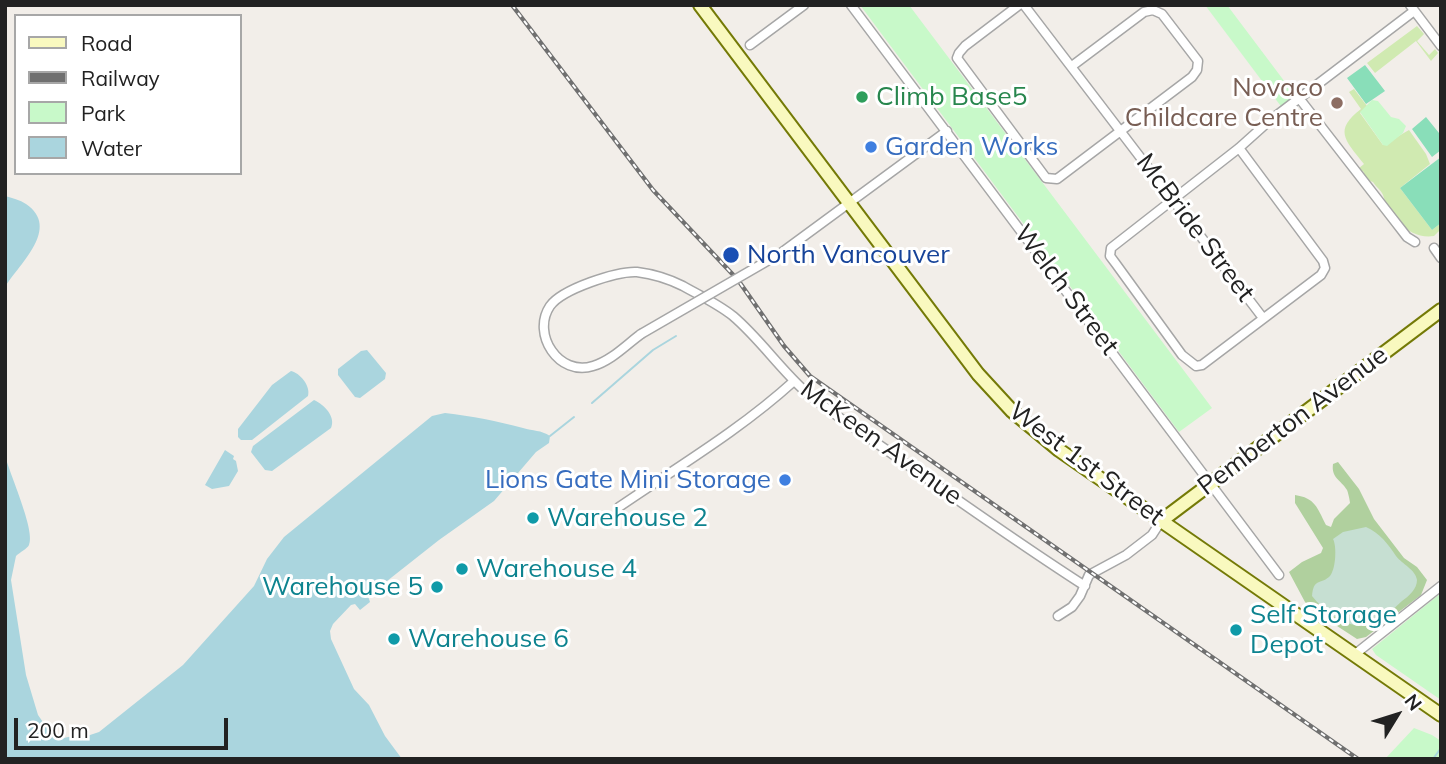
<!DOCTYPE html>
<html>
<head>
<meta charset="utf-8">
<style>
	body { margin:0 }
	#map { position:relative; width:1446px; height:764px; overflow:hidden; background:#f2eee9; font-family:Mulish,sans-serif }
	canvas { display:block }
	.frame { position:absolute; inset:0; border:7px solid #222; pointer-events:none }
	.legend { position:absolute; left:14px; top:14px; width:228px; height:161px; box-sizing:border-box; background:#fff; border:2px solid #a7a7a7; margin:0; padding:9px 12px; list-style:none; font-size:21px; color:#222 }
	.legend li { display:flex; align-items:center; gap:14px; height:35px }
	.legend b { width:35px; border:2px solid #a7a7a7 }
	.north { position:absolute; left:1362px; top:680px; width:70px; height:70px; -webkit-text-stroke:5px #fff; paint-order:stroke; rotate:52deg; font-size:19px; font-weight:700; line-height:28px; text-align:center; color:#222 }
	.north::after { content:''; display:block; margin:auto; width:24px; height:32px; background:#222; clip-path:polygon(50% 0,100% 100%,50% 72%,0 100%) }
	.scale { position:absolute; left:14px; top:718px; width:214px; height:32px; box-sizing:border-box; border:4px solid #222; border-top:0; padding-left:9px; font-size:21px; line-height:24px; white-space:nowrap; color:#222; -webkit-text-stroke:5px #fff; paint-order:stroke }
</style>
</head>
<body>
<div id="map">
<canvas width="1446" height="764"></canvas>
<div class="frame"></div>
<ul class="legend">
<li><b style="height:9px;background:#f9f9bf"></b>Road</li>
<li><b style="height:9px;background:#707070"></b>Railway</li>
<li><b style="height:19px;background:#c8f9c9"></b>Park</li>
<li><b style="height:19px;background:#aad5de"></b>Water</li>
</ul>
<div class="north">N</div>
<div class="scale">200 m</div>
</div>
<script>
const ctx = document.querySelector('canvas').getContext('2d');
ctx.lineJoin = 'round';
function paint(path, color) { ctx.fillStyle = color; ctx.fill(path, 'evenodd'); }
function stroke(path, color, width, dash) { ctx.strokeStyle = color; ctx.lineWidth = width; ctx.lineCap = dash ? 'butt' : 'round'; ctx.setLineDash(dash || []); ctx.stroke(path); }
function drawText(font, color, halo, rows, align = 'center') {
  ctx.font = font + ' Mulish,sans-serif'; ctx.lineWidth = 6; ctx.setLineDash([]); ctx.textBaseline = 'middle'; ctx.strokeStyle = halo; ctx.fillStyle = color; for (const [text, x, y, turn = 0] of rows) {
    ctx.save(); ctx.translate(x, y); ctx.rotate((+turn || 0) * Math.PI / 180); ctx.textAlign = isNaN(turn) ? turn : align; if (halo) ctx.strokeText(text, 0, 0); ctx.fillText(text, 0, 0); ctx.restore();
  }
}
const grass = new Path2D(`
	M1417 26 1424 34 1417 41 1429 55 1435 49 1438 53 1431 61 1416 41 1375 73 1367 63Z
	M1354 89 1367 106 1360 113 1383 145 1409 130 1426 154 1430 164 1400 188 1432 230 1441 223V229L1434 236C1409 240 1389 216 1383 195 1381 190 1376 187 1373 182L1367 180 1363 175 1364 172 1358 169 1364 164C1344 139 1334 130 1361 109L1349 92Z`);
const forest = new Path2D(`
	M1338 462 1359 489 1374 519 1404 558 1417 567 1427 580 1421 595 1366 637 1357 639 1314 611 1305 602 1289 572 1302 562 1321 553 1323 548 1295 503V495C1315 498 1317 507 1326 525L1331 527 1334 519 1350 503C1350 501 1348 492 1347 490 1341 480 1331 478 1333 464Z`);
const wetland = new Path2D(`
	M1366 527C1380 533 1388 544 1396 556 1402 564 1416 570 1417 580 1417 589 1409 596 1402 601 1392 610 1381 623 1367 625 1346 629 1324 611 1312 596 1314 578 1319 585 1329 577 1336 571 1337 546 1333 539L1343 532Z`);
const park = new Path2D(`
	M860 5H909L1212 408 1179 432Z
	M1205 5H1227L1297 98 1283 109Z
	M1372 100 1378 101 1391 117 1399 119 1406 126 1403 133 1387 146 1383 145 1360 112Z
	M1441 593V700L1376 655 1372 649Z
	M1414 728 1432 735 1441 741V759H1385Z`);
const pitch = new Path2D(`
	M1365 65 1385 91 1366 104 1347 78Z
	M1426 117 1439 133 1441 132V150L1432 157 1412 129Z
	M1441 157V223L1432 230 1400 188Z`);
const water = new Path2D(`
	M5 196C12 198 20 200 26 204 61 228 20 263 5 287Z
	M367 350 386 373 385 379 360 398 355 397 338 375V369L361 351Z
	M291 371C300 373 311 386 308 396L252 440H241L238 437V429L272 385Z
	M314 400C325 405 336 417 331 428L272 471 265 470 251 452 253 446Z
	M445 413C472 416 497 421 523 428 533 431 541 430 550 436L549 443 536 452 494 501 439 540 368 596 370 602 360 610 355 604 351 605 333 624 330 631 331 639 354 689 369 705 385 736 402 759H5V455C9 473 36 531 29 545 27 549 20 552 16 556L11 580 26 675 38 715 45 725 59 739 73 736 84 737 99 732 183 665 254 586 267 559 284 537 432 416Z
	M225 450 234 456 233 459 236 461 238 471 229 486 212 489 205 485Z`);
const stream = new Path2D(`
	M592 403 653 350 676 336
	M550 436 574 417
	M1433 759 1441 748`);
const street = new Path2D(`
	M851 5 1279 575
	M1019 5 965 46 959 53 957 58 1046 178 1057 179 1192 77 1197 70 1198 61 1162 14 1153 10 1144 12 1072 66
	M1024 5 1263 318
	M1410 5 1441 46
	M750 45 804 5
	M1299 98 1393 219 1407 237 1415 242
	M1239 148 1323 261 1325 268 1321 275 1202 365 1196 366 1182 355 1116 264 1110 256 1111 248 1239 148 1268 122 1414 11
	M1434 248 1441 258
	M781 253 947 131
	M641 334C626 345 611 361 593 366 559 377 531 334 550 306 562 289 617 271 637 272 653 274 669 279 683 286 699 295 718 304 733 316 760 339 780 369 806 392 832 414 861 432 888 451 953 497 1018 543 1085 586
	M619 507C679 466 740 430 794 381
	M1058 616 1072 607 1080 596 1089 575 1126 555 1152 535 1161 521
	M1354 655 1441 586`);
const secondary = new Path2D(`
	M700 5 978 374 1012 411 1059 450 1441 715
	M1161 521 1441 310`);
const rail = new Path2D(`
	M512 5 653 190 738 280 784 346 810 376 1358 759`);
const streetBridge = new Path2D(`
	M641 334 781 253`);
const markers = [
	[862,97,7,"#2e9e5b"],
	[1337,103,7,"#8d6e63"],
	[871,147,7,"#3f7fe0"],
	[731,255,9,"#1a4fb4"],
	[785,480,7,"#3f7fe0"],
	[533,518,7,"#0f9aa8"],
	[462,569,7,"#0f9aa8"],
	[437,587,7,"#0f9aa8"],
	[1236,630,7,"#0f9aa8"],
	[394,639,7,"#0f9aa8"]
];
const educationNames = [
	["Novaco",1323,88],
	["Childcare Centre",1323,118]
];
const leisureNames = [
	["Climb Base5",876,97]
];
const shopNames = [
	["Garden Works",885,147],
	["Lions Gate Mini Storage",771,480,"right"]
];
const streetNames = [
	["McBride Street",1195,228,53],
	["Welch Street",1066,290,53],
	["Pemberton Avenue",1293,421,-37],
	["McKeen Avenue",881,443,36],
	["West 1st Street",1086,464,37]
];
const transitNames = [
	["North Vancouver",747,255]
];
const cultureNames = [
	["Warehouse 2",547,518],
	["Warehouse 4",476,569],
	["Warehouse 5",423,587,"right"],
	["Self Storage",1250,615],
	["Depot",1250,645],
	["Warehouse 6",408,639]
];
paint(grass, '#d0eab1');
paint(forest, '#b0d09e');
paint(wetland, '#c6dfd2');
paint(park, '#c8f9c9');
paint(pitch, '#89deb9');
paint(water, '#aad5de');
stroke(stream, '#aad5de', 2);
stroke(street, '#a6a6a6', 11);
stroke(secondary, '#747a07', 16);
stroke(street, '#fff', 8);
stroke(secondary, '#f9f9bf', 12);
stroke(rail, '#707070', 4.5);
stroke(rail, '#fff', 2, [5]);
stroke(streetBridge, '#a6a6a6', 11, []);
stroke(streetBridge, '#fff', 8);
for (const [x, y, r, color] of markers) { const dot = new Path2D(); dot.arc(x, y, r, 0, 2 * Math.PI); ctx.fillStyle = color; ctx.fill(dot); stroke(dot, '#fff', 2.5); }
drawText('26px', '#785e54', '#fff', educationNames, 'right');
drawText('26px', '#27864d', '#fff', leisureNames, 'left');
drawText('26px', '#366cbe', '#fff', shopNames, 'left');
drawText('26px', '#222', '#fff', streetNames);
drawText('26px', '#164399', '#fff', transitNames, 'left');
drawText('26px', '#0d838f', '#fff', cultureNames, 'left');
</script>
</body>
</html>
